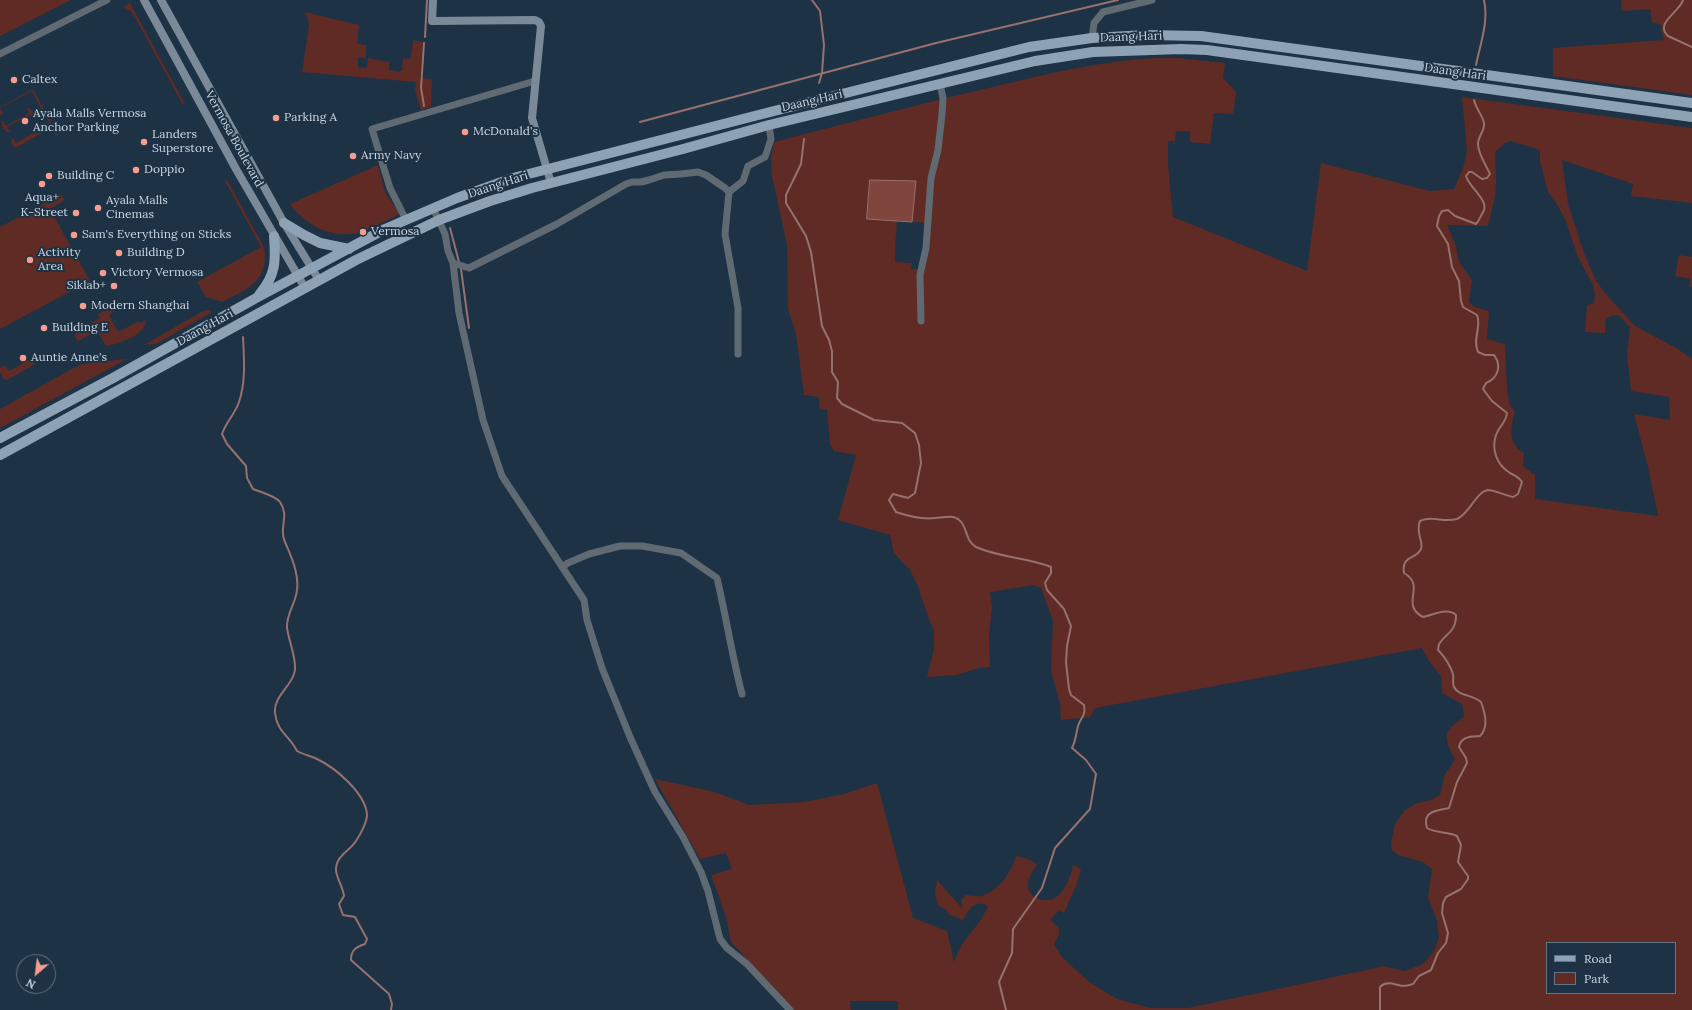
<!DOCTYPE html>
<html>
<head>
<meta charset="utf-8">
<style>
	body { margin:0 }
	#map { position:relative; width:1692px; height:1010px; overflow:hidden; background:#1e3245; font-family:Lora,serif }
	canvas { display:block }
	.legend { position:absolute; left:1546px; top:942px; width:130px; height:52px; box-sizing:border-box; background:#1e3245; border:1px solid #637484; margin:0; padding:5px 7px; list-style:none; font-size:12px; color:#cad7e2 }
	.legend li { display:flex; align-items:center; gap:8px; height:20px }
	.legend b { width:20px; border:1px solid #637484 }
	.north { position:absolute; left:16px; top:954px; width:40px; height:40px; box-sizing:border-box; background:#1e3245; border:1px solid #637484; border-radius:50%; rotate:208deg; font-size:11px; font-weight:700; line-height:16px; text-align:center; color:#cad7e2 }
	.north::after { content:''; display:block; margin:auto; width:14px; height:18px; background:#f59d8f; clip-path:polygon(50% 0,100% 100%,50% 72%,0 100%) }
</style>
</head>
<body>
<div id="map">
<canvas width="1692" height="1010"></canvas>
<ul class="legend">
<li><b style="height:5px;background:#8ea2b5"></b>Road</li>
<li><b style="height:11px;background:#5f2b24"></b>Park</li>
</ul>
<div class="north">N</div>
</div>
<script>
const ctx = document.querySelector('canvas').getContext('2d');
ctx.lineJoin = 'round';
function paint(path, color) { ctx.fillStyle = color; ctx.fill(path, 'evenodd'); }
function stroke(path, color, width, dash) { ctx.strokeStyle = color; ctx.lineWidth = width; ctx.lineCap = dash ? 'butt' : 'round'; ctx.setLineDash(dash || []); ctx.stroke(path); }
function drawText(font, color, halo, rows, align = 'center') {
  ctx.font = font + ' Lora,serif'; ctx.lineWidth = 4; ctx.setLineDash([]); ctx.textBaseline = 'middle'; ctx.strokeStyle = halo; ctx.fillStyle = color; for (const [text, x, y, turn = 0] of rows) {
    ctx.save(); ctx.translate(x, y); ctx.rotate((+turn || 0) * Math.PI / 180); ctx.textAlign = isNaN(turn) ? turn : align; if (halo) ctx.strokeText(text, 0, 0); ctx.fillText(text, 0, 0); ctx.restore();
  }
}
const green = new Path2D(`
	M0 0H71L0 36Z
	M1621 0H1692V95L1553 76V48L1664 40 1661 29 1662 25 1652 22 1650 9 1622 11Z
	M130 3 185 104 183 105 132 12 123 7Z
	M305 12 359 25 357 44 366 45V58L358 57V67L367 68 368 58 389 62V70L399 72V71H402L403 58 411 59 413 40 423 42 420 78 432 79 431 107 421 110 415 90 416 82 302 72 309 26 308 19Z
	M1155 58H1178L1225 63 1223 78 1236 92 1233 114 1214 113 1210 144 1190 142V131H1176L1175 141H1168V165L1173 217 1307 271 1321 163 1430 191 1454 189 1463 168 1467 151 1462 97 1692 128V203L1631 196 1633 184 1562 160 1568 204 1583 250 1595 279 1605 293 1635 326 1678 349 1692 359V1010H898V1001H850L851 1010H794L731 942 726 917 711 875 732 869 726 853 700 859 655 779 715 792 749 805 804 802 844 794 877 783 913 918 947 931 954 962 962 944 980 921 988 907 986 905C973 900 969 910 963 920L949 915 947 911 938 905 935 894 937 880 962 908 961 900 966 895C970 895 977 897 982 896 999 890 1011 873 1016 856L1028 859 1037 864C1033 871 1027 879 1028 887 1029 892 1031 894 1035 897 1057 910 1070 882 1073 865L1081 869 1076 886 1064 913 1059 910 1050 920 1059 928V934L1054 944 1061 956 1089 982 1117 999 1150 1008H1188L1376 968 1382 966 1404 971 1423 964 1432 954 1439 939 1437 920 1428 898 1432 869 1423 862 1398 855 1392 850 1391 843 1395 824 1405 810 1417 803 1431 800 1440 795 1445 774 1455 760C1444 736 1441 733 1464 717L1462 704 1442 693 1441 676 1430 663 1422 648 1095 708 1090 717 1061 720 1060 704 1051 671 1053 621 1041 588 1033 585 990 592 992 607 989 634 990 667 979 668 956 675 927 677 934 648V630L930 622 917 584 910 570 894 553 890 535 838 520 856 455 834 451 830 444 827 410 819 408V397L804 395 796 334 788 309 787 245 772 176 771 158 774 142C848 123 923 103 997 86 1050 73 1102 61 1155 58ZM1511 141 1540 150V161L1548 192 1558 206 1565 219 1578 257 1593 285 1595 295 1594 303 1587 305 1585 332 1605 333 1606 319 1611 316 1618 315 1630 327 1627 354 1631 391 1669 397 1670 420 1634 414 1648 467 1658 516 1535 499V475L1523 466 1524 453C1507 444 1511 427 1515 411L1510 406 1507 389 1505 344 1487 339 1489 311 1475 307 1469 302 1472 280 1461 265 1458 258 1456 246 1447 225 1488 226 1495 196 1496 184 1495 152 1505 143ZM916 182 912 222 926 223 920 269H911L912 263 895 262V247L897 221ZM1547 943H1675V993H1547Z
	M33 89 58 135 56 136 32 91 0 108 3 114 0 115V107Z
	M27 108 31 109 35 115 34 119 30 115 7 127 10 132H6L2 126V122L3 121 6 126 29 113Z
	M36 125H40L44 132 15 148 11 143 12 139 13 138 16 143 39 130Z
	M378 165 385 192 397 210 398 215C387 220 375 226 364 231 335 241 307 227 290 204Z
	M227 180 264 247C270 281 247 289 222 302L206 297 197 282 261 247 225 181Z
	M61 194 65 200 50 209 90 281 0 329V227Z
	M1679 255 1692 257V287L1689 286 1691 279 1675 276Z
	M111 307 114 312 109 315 118 332 139 321 140 323 146 320C146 335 119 344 106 346L97 331 78 341 74 335 88 327 87 325 100 318 98 314Z
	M208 310 212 312 156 344 144 345 203 311Z
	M32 358 35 364 7 380 4 379 0 372V368L5 365 9 371Z
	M127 359 0 428V409L79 365 88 363Z`);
const water = new Path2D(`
	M870 180 916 181 912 222 867 219Z`);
const stream = new Path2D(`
	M812 0 820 11 824 45 822 73 819 83
	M1683 0C1680 12 1654 23 1668 36L1692 47
	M425 37 427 0
	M424 43 421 88 424 106
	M1476 65C1480 45 1489 21 1484 0
	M640 122 936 43 1118 0
	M804 139 801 164 786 195V203L806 236 811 252 822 326 829 340 832 351V372L838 382 837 398 842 404 874 420 902 423 915 433 919 445 921 463 915 493 908 498 893 494 889 500 896 512C908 516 922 520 935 518 941 518 947 516 953 517 969 521 963 540 976 547 1000 558 1027 557 1051 567V573L1045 583 1047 590 1064 609 1071 626 1067 646 1066 662 1069 689 1071 695 1084 705C1086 716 1081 717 1078 726 1076 734 1076 740 1072 748L1086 760 1096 774 1090 809 1055 848 1042 888 1013 929 1012 953 999 982 1006 1010
	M450 228 459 262
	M461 269 469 328
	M243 337C244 358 246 382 239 402 235 414 226 422 222 434L227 444 246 466 247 478 253 489C260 492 276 496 280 502 288 514 282 522 283 534 283 539 286 544 288 549 293 561 299 576 297 590 296 603 286 614 287 628 289 642 296 656 295 670 293 686 273 696 275 713 277 732 290 736 297 751 304 755 311 756 317 759 336 768 366 794 367 815 367 822 360 835 356 841 350 851 336 855 336 870 336 877 343 887 344 896L339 904 343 915 355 917 367 939 365 944C356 947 351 950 351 960L389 994 392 1004 391 1010
	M1380 1010V987C1387 980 1395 985 1403 986 1406 986 1410 985 1413 984L1419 976 1431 970 1438 953 1446 943 1448 933 1442 913 1443 903 1446 897 1461 889 1468 879V876L1458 862 1461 845 1457 836C1447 831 1437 834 1427 828 1422 811 1436 811 1449 808L1457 782 1467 763 1466 758 1459 747C1461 736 1470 737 1480 736 1489 727 1485 713 1481 702 1474 695 1458 696 1454 687 1452 683 1454 678 1453 674 1450 665 1445 657 1438 650L1439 644C1447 632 1456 632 1456 615 1447 607 1434 615 1423 617 1399 604 1427 586 1404 573 1401 555 1416 560 1421 549 1424 541 1415 533 1420 521 1431 515 1444 523 1457 519 1469 514 1477 491 1488 490 1494 490 1507 496 1513 497L1518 494 1522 482C1519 477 1516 476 1510 473 1497 465 1491 450 1496 435 1499 426 1506 423 1507 413L1492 401 1483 389 1486 383C1498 378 1502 366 1494 355H1485L1478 352C1472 338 1482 327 1477 315L1463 307 1461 301 1459 281 1452 267 1448 244 1437 226 1439 216 1442 211 1448 210 1455 216 1476 224C1479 221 1479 219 1481 216 1482 214 1483 212 1484 210 1488 200 1469 187 1466 176L1469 172H1472L1482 179 1487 178 1490 174C1486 165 1478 154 1478 144 1478 136 1485 131 1484 123 1483 116 1476 109 1474 100`);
const street = new Path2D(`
	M1092 38 1094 23 1103 12 1152 0
	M0 54 107 0
	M729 192 743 181 748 166 765 157 771 139 769 125
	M433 208 445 234 448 251 453 263 459 313 483 420 502 476 584 600 587 620 602 668 630 737 655 792 683 837 701 872 708 891 720 939 727 948 747 964 790 1010
	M406 220 390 188 372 129 535 81
	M453 263 469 268 557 224 626 184 632 182H641L649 180 664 175 681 174 698 172 706 175 725 188 729 192 725 234 738 308V354
	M921 321 920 275 926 248 931 178 938 150 942 114 943 98 940 84
	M562 567 568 563 589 554 620 546H642L681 553 717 578C726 616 732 656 742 694`);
const secondary = new Path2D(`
	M144 0 236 169 305 288
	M161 0 284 223 319 280
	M433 0 432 21 535 20 539 22 541 26 532 118 551 183`);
const primary = new Path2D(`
	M284 223 304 235 320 243 349 249
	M259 295C276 275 276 261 274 236
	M0 438 113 378 258 297 385 229 457 198 513 178 774 111 1029 47 1092 38 1146 35 1201 36 1692 103
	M0 455 356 260 439 220 490 201 532 188 683 149 769 125 1035 61 1093 52 1181 49 1207 50 1692 117`);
const markers = [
	[14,80,4,"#f59d8f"],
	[276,118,4,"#f59d8f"],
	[25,121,4,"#f59d8f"],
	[465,132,4,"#f59d8f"],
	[144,142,4,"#f59d8f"],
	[353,156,4,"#f59d8f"],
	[136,170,4,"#f59d8f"],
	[49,176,4,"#f59d8f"],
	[42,184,4,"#f59d8f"],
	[98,208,4,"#f59d8f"],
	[76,213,4,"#f59d8f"],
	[363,232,4,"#f59d8f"],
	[74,235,4,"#f59d8f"],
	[119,253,4,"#f59d8f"],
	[30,260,4,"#f59d8f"],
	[103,273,4,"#f59d8f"],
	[114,286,4,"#f59d8f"],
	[83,306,4,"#f59d8f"],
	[44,328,4,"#f59d8f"],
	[23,358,4,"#f59d8f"]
];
const streetNames = [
	["Daang Hari",1131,37,-2],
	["Daang Hari",1455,72,8],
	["Daang Hari",812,101,-13],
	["Vermosa Boulevard",234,139,61],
	["Daang Hari",498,185,-18],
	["Daang Hari",205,328,-29]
];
const poiNames = [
	["Caltex",22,80],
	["Ayala Malls Vermosa",33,114],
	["Anchor Parking",33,128],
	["Parking A",284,118],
	["McDonald's",473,132],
	["Landers",152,135],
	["Superstore",152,149],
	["Army Navy",361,156],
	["Doppio",144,170],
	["Building C",57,176],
	["Aqua+",42,198,"center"],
	["Ayala Malls",106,201],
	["Cinemas",106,215],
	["K-Street",68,213,"right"],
	["Vermosa",371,232],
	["Sam's Everything on Sticks",82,235],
	["Activity",38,253],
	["Area",38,267],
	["Building D",127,253],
	["Victory Vermosa",111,273],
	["Siklab+",106,286,"right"],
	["Modern Shanghai",91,306],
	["Building E",52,328],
	["Auntie Anne's",31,358]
];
paint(green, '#5f2b24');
paint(water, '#80453c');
stroke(water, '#96716e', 1);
stroke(stream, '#96716e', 2);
stroke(street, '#606a73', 7);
stroke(secondary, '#7a8a98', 8);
stroke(primary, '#8ea2b5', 10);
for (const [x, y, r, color] of markers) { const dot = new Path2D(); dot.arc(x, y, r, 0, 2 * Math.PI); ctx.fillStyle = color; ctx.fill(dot); stroke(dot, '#1e3245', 1.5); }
drawText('12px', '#cad7e2', '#1e3245', streetNames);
drawText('12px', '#cad7e2', '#1e3245', poiNames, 'left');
</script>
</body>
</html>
